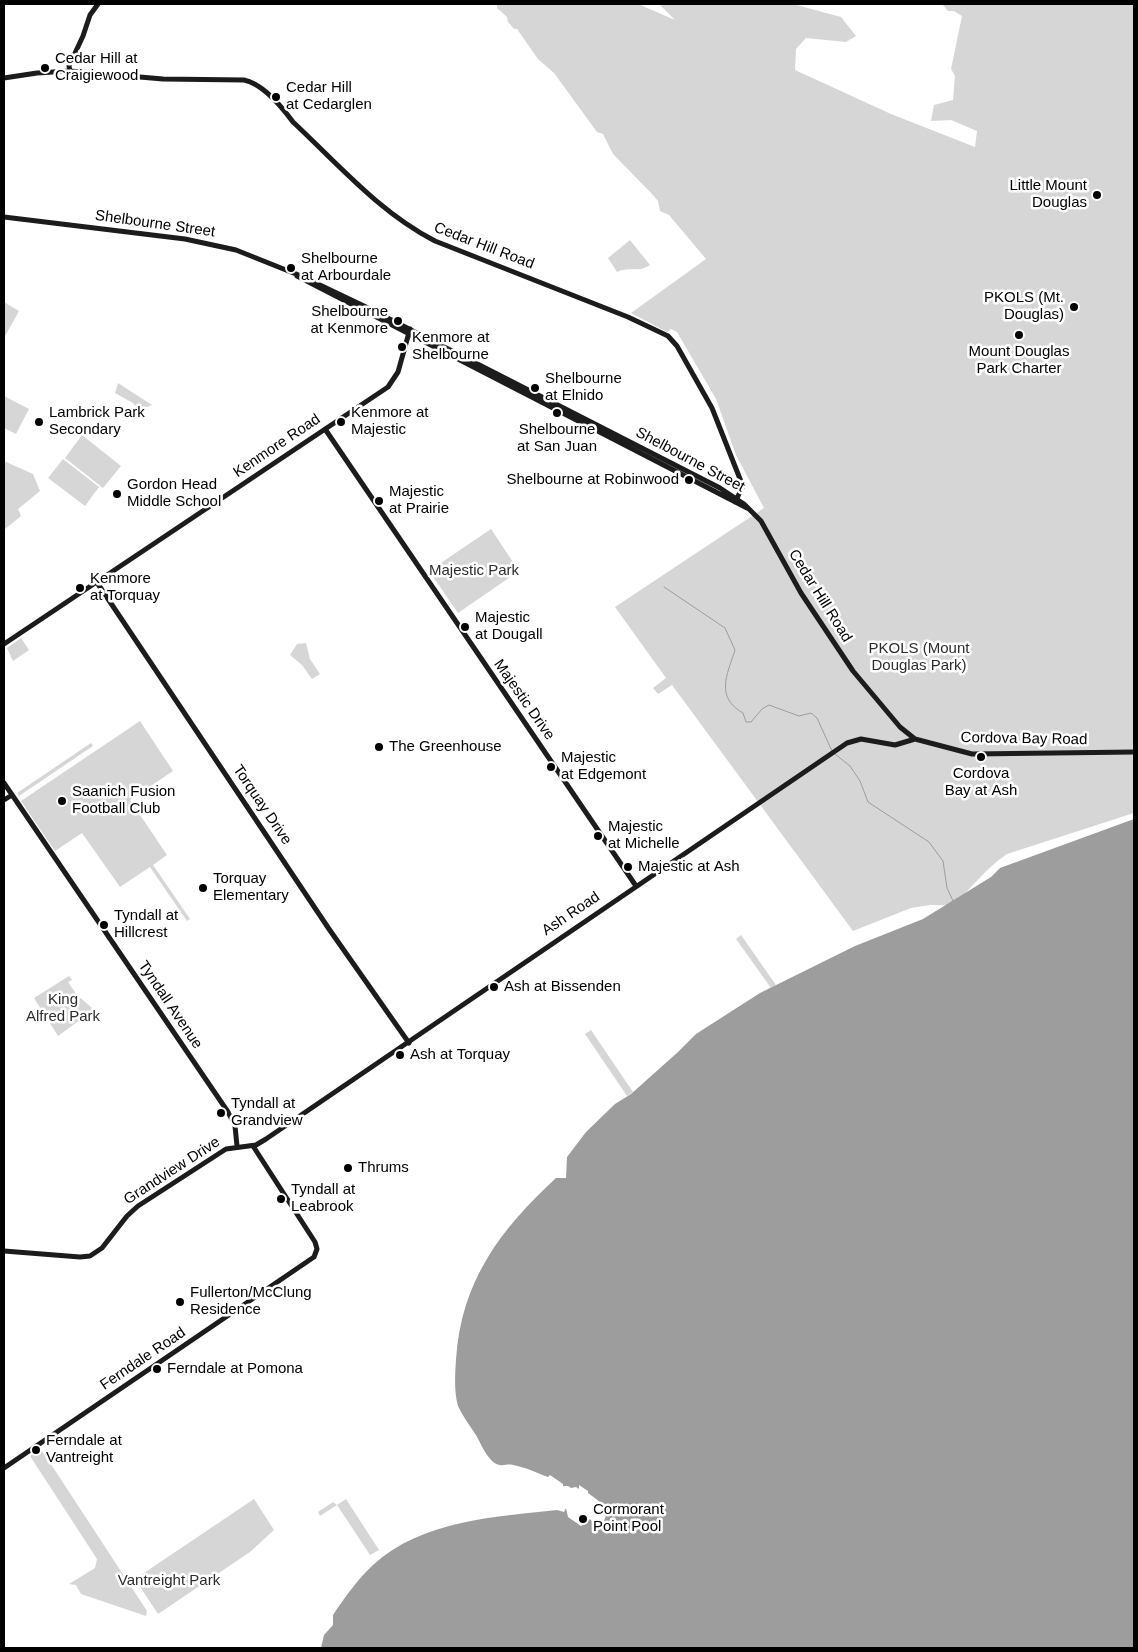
<!DOCTYPE html>
<html>
<head>
<meta charset="utf-8">
<style>
	body { margin:0 }
	#map { position:relative; width:1138px; height:1652px; overflow:hidden; background:#fff; font-family:Helvetica,sans-serif }
	canvas { display:block }
	.frame { position:absolute; inset:0; border:5px solid #000; pointer-events:none }
</style>
</head>
<body>
<div id="map">
<canvas width="1138" height="1652"></canvas>
<div class="frame"></div>
</div>
<script>
const ctx = document.querySelector('canvas').getContext('2d');
ctx.lineJoin = 'round';
function paint(path, color) { ctx.fillStyle = color; ctx.fill(path, 'evenodd'); }
function stroke(path, color, width, dash) { ctx.strokeStyle = color; ctx.lineWidth = width; ctx.lineCap = dash ? 'butt' : 'round'; ctx.setLineDash(dash || []); ctx.stroke(path); }
function drawText(font, color, halo, rows, align = 'center') {
  ctx.font = font + ' Helvetica,sans-serif'; ctx.lineWidth = 5; ctx.setLineDash([]); ctx.textBaseline = 'middle'; ctx.strokeStyle = halo; ctx.fillStyle = color; for (const [text, x, y, turn = 0] of rows) {
    ctx.save(); ctx.translate(x, y); ctx.rotate((+turn || 0) * Math.PI / 180); ctx.textAlign = isNaN(turn) ? turn : align; if (halo) ctx.strokeText(text, 0, 0); ctx.fillText(text, 0, 0); ctx.restore();
  }
}
const green = new Path2D(`
	M497 4H638L675 20 659 4H793L841 17 856 36 846 42 806 38 796 49 795 70 891 114 975 147 977 131 951 120 931 121 934 105 953 100 955 76 951 69 962 16 954 11H948L942 4H1134V813L1007 854C986 868 972 888 953 905H930L911 908 853 931 672 685 658 694 653 688 666 678 615 607 764 508 736 455 716 399 677 332 671 329 667 332 631 313 706 259 669 215 660 211 658 201 653 195 613 154 603 134 597 132 554 73 538 59 517 29H514L508 22 507 17 497 8Z
	M630 240 650 265C639 273 629 266 617 272L608 258Z
	M4 302 19 311 4 338Z
	M118 383 152 405 139 410 133 403 115 393Z
	M4 396 29 409 16 434 4 428Z
	M82 435 121 466 103 488 65 458Z
	M63 459 99 487 85 506 48 478Z
	M4 461 33 474 40 491 18 509 21 516 4 530Z
	M491 529 519 571 458 613 429 571Z
	M21 638 29 650 13 661 7 648Z
	M306 643 310 659 320 674 312 679 302 665 290 655 297 644Z
	M140 721 173 771 130 800 167 855 153 865 190 919 187 921 150 867 120 887 82 833 55 851 21 801Z
	M91 743 93 746 19 796 17 793Z
	M741 935 776 985 771 988 736 939Z
	M69 976 72 980 68 982 77 995 99 1014 98 1020 77 1022 58 1036 34 998Z
	M591 1030 633 1092 627 1096 585 1034Z
	M39 1451 43 1452 147 1611 146 1616 81 1594 76 1585 69 1584 95 1568 97 1559 30 1456Z
	M254 1499 274 1530 250 1552 158 1614 135 1579Z
	M346 1499 379 1550 370 1555 337 1505 320 1516 318 1512 333 1502 337 1505Z`);
const water = new Path2D(`
	M1134 819V1648H321L324 1635 333 1625V1615C345 1597 357 1580 373 1565 422 1520 495 1517 557 1510L564 1512 566 1508 568 1517 581 1526 590 1519 596 1526 602 1527 606 1515C600 1500 600 1502 588 1493V1491L579 1485V1489L576 1487 571 1488 568 1486H563V1484L550 1475 548 1477C537 1473 525 1467 513 1465 505 1463 502 1469 492 1461 484 1453 480 1441 474 1432 468 1423 462 1415 458 1406 454 1392 455 1374 456 1360 461 1281 500 1230 556 1178H566L567 1157 586 1132 615 1104 631 1094 678 1052 696 1034 760 993 855 946 923 919 991 877 1000 868Z`);
const stream = new Path2D(`
	M664 587 725 628 735 650C727 675 715 697 743 713L746 722H751L762 709 769 705 799 716 811 713 817 718 832 751
	M835 754 850 766 860 781 868 802 929 842 943 861 947 888 953 901`);
const secondary = new Path2D(`
	M70 71 69 66 83 36 90 15 98 4
	M4 78 37 73 70 71 163 79 244 80C263 84 282 107 293 122 338 164 379 212 435 241L628 317 668 336 677 346 712 408 742 484V488L735 502
	M4 217 185 239 236 250 301 276 366 307 720 488 744 504 761 521 801 593 853 671 900 727 915 739 972 754 1134 752
	M297 276 747 508
	M325 429 636 886
	M96 581 329 929 409 1043
	M4 644 388 387 398 372 410 329
	M4 783 228 1112 235 1126 237 1146
	M4 800 12 795
	M4 1251 80 1257 90 1256 102 1248 127 1216 138 1206 226 1149 256 1145 266 1139 847 743 861 739 895 745 915 739
	M4 1468 314 1257 317 1249 315 1242 253 1146`);
const markers = [
	[45,68,5,"#000"],
	[276,97,5,"#000"],
	[1097,195,5,"#000"],
	[291,268,5,"#000"],
	[1074,307,5,"#000"],
	[398,321,5,"#000"],
	[1019,335,5,"#000"],
	[402,347,5,"#000"],
	[535,388,5,"#000"],
	[557,413,5,"#000"],
	[39,422,5,"#000"],
	[341,422,5,"#000"],
	[689,480,5,"#000"],
	[117,494,5,"#000"],
	[379,501,5,"#000"],
	[80,588,5,"#000"],
	[465,627,5,"#000"],
	[379,747,5,"#000"],
	[981,757,5,"#000"],
	[551,767,5,"#000"],
	[62,801,5,"#000"],
	[598,836,5,"#000"],
	[628,867,5,"#000"],
	[203,888,5,"#000"],
	[104,925,5,"#000"],
	[494,987,5,"#000"],
	[400,1055,5,"#000"],
	[221,1113,5,"#000"],
	[348,1168,5,"#000"],
	[281,1199,5,"#000"],
	[180,1302,5,"#000"],
	[157,1369,5,"#000"],
	[36,1450,5,"#000"],
	[583,1519,5,"#000"]
];
const poiNames = [
	["Cedar Hill at",55,59],
	["Craigiewood",55,76],
	["Cedar Hill",286,88],
	["at Cedarglen",286,105],
	["Little Mount",1087,186,"right"],
	["Douglas",1087,203,"right"],
	["Shelbourne",301,259],
	["at Arbourdale",301,276],
	["PKOLS (Mt.",1064,298,"right"],
	["Douglas)",1064,315,"right"],
	["Shelbourne",388,312,"right"],
	["at Kenmore",388,329,"right"],
	["Kenmore at",412,338],
	["Shelbourne",412,355],
	["Mount Douglas",1019,352,"center"],
	["Park Charter",1019,369,"center"],
	["Shelbourne",545,379],
	["at Elnido",545,396],
	["Lambrick Park",49,413],
	["Secondary",49,430],
	["Kenmore at",351,413],
	["Majestic",351,430],
	["Shelbourne",557,430,"center"],
	["at San Juan",557,447,"center"],
	["Shelbourne at Robinwood",679,480,"right"],
	["Gordon Head",127,485],
	["Middle School",127,502],
	["Majestic",389,492],
	["at Prairie",389,509],
	["Kenmore",90,579],
	["at Torquay",90,596],
	["Majestic",475,618],
	["at Dougall",475,635],
	["The Greenhouse",389,747],
	["Majestic",561,758],
	["at Edgemont",561,775],
	["Cordova",981,774,"center"],
	["Bay at Ash",981,791,"center"],
	["Saanich Fusion",72,792],
	["Football Club",72,809],
	["Majestic",608,827],
	["at Michelle",608,844],
	["Majestic at Ash",638,867],
	["Torquay",213,879],
	["Elementary",213,896],
	["Tyndall at",114,916],
	["Hillcrest",114,933],
	["Ash at Bissenden",504,987],
	["Ash at Torquay",410,1055],
	["Tyndall at",231,1104],
	["Grandview",231,1121],
	["Thrums",358,1168],
	["Tyndall at",291,1190],
	["Leabrook",291,1207],
	["Fullerton/McClung",190,1293],
	["Residence",190,1310],
	["Ferndale at Pomona",167,1369],
	["Ferndale at",46,1441],
	["Vantreight",46,1458],
	["Cormorant",593,1510],
	["Point Pool",593,1527]
];
const streetNames = [
	["Shelbourne Street",155,224,8],
	["Cedar Hill Road",484,246,21],
	["Kenmore Road",277,446,-34],
	["Shelbourne Street",690,460,28],
	["Cedar Hill Road",820,596,58],
	["Majestic Drive",524,700,55],
	["Cordova Bay Road",1024,739,1],
	["Torquay Drive",262,805,56],
	["Ash Road",571,914,-34],
	["Tyndall Avenue",170,1005,56],
	["Grandview Drive",172,1171,-33],
	["Ferndale Road",143,1359,-34]
];
const parkNames = [
	["Majestic Park",474,571],
	["PKOLS (Mount",919,649],
	["Douglas Park)",919,666],
	["King",63,1000],
	["Alfred Park",63,1017],
	["Vantreight Park",169,1581]
];
paint(green, '#d6d6d6');
paint(water, '#9d9d9d');
stroke(stream, '#9d9d9d', 1);
stroke(secondary, '#1c1c1c', 5);
for (const [x, y, r, color] of markers) { const dot = new Path2D(); dot.arc(x, y, r, 0, 2 * Math.PI); ctx.fillStyle = color; ctx.fill(dot); stroke(dot, '#fff', 2); }
drawText('15px', '#000', '#fff', poiNames, 'left');
drawText('15px', '#000', '#fff', streetNames);
drawText('15px', '#2d2d2d', '#fff', parkNames);
</script>
</body>
</html>
